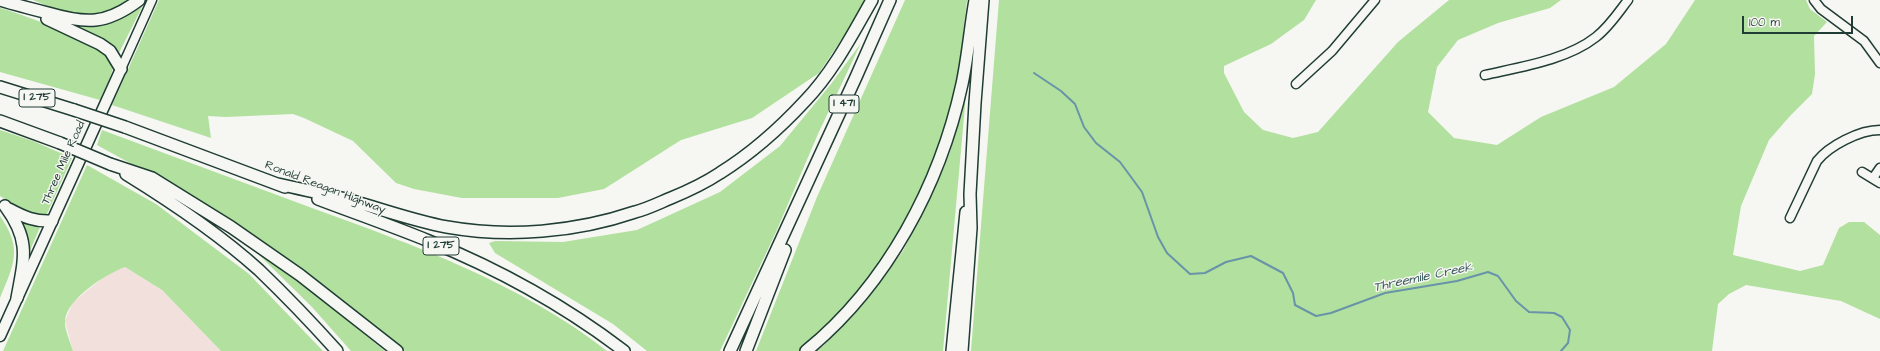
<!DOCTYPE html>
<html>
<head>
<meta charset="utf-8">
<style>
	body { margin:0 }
	#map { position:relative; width:1880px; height:351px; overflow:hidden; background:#f6f6f2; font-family:"Architects Daughter",sans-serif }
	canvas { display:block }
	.scale { position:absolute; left:1742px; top:16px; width:111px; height:18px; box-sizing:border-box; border:2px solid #1f3d34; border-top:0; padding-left:5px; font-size:12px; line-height:14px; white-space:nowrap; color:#1f3d34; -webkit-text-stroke:3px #f6f6f2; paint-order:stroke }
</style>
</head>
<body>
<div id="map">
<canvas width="1880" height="351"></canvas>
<div class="scale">100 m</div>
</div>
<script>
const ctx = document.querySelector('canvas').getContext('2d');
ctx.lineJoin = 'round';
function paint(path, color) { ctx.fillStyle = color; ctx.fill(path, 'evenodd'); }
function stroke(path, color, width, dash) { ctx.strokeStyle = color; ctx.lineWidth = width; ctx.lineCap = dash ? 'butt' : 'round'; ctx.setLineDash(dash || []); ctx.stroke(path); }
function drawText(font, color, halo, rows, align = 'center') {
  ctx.font = font + ' "Architects Daughter",sans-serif'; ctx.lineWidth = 3; ctx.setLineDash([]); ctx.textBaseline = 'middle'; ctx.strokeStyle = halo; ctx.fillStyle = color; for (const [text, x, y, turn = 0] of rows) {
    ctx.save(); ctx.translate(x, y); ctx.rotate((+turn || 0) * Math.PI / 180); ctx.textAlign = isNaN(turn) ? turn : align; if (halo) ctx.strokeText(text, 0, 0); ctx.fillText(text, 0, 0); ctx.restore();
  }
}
const built = new Path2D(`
	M125 267 162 290 221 351H73L65 321 73 302 109 273Z`);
const green = new Path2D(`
	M33 0H131C116 13 87 18 68 14 56 11 44 4 33 0Z
	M159 0H866L859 13 819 73 752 118 681 140 604 189 558 198H462L414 189 396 183 353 141 304 118 293 114 226 117 208 116 211 138 112 105Z
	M905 0H967L958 78 940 146 908 221 872 276 822 331 799 351H756L817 197Z
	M999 0H1316L1304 20 1271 44 1224 66V73L1244 112 1263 130 1293 138 1318 132 1398 42 1449 0H1561L1550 8 1498 23 1458 40 1437 67 1428 112 1454 138 1497 145 1541 117 1614 87 1666 44 1695 0H1806L1810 9 1827 22 1814 36 1815 74 1812 94 1790 116 1769 140 1741 206 1733 255 1800 271 1823 265 1839 228 1849 222H1864L1880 235V319L1841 301 1746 285 1729 294 1718 304 1712 351H971Z
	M142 3 143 5 119 53 68 22 74 24Z
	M0 8C20 13 106 45 113 63 115 70 103 93 100 100L0 72Z
	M861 43 818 134 776 232 720 351H647L613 324 495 253 489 243 495 241 563 242 637 230 720 192 780 146 831 84Z
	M966 94 943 351H816L824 345 867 297 903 251 927 204 950 152Z
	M0 130 33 141 72 158 46 216 26 213 0 196Z
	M102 130C172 156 242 182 312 208 414 245 520 283 607 351H405L226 216 97 145Z
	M87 165 156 204 249 274 323 351H221L162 290 125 267C106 274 66 299 65 321 64 328 71 344 73 351H3Z
	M0 216C23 249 14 264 0 298Z
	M19 219 41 225 28 255Z
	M251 247 302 284 385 351H351L312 307Z`);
const stream = new Path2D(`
	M1034 73 1061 91 1075 104 1084 127 1096 143 1120 162 1142 192 1158 237 1167 253 1190 274 1205 273 1226 262 1251 256 1283 273 1293 293 1295 305 1316 316 1331 313 1385 293 1457 281 1488 272 1498 276 1516 301 1529 312 1554 313 1562 317 1570 330 1568 343 1561 351`);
const minor = new Path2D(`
	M1814 0 1821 9 1864 41 1880 63
	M121 69 152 0
	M1485 75C1520 67 1567 60 1596 37 1609 27 1618 13 1628 0
	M1296 84 1332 51 1375 0
	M1862 172 1880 183
	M1873 178 1880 168
	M1790 218 1817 161C1829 146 1859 130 1880 130`);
const major = new Path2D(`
	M0 336 121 69`);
const highway = new Path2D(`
	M0 0C16 5 32 9 48 13 86 24 106 25 139 0
	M47 19 100 44 110 51 121 69
	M0 87 74 110
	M0 121 60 143
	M125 127 285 187
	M110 164 152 178 231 227 300 275 397 351
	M126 174C173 203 218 233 259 270 286 296 312 323 337 351
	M278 184C303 190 328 194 353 201 384 210 415 221 447 227 509 238 576 232 635 212 647 209 659 203 671 198 688 191 705 183 720 173 752 153 780 128 805 101 833 72 852 35 872 0
	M318 199C355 213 392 226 429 241 498 269 565 306 624 351
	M5 206C31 241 24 259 17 298
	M9 209C24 217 35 222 52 221
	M730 351 856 77 890 0
	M746 351 785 250
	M806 351C887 285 940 185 962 84 968 56 970 28 975 0
	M952 351 966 212
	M962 351 971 228 970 194 975 103 983 0`);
const highwayBridge = new Path2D(`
	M74 110 125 127
	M60 143 110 164`);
const shields = [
	[37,98,36],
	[844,104,30],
	[441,246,36]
];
const shieldNames = [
	["I 275",37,98],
	["I 471",844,104],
	["I 275",441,246]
];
const streetNames = [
	["Three Mile Road",64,163,-66],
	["Ronald Reagan Highway",325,188,21]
];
const waterNames = [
	["Threemile Creek",1423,278,-12]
];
paint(built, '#f2e0dc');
paint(green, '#b2e09e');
stroke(stream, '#6993a9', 2);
stroke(minor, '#1f3d34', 11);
stroke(major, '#1f3d34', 13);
stroke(highway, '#1f3d34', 14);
stroke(minor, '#f6f6f2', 8);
stroke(major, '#f6f6f2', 10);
stroke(highway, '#f6f6f2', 11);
stroke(highwayBridge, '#1f3d34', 14, []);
stroke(highwayBridge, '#f6f6f2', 11);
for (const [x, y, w] of shields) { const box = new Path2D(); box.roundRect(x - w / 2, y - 9, w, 18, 3); ctx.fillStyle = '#f6f6f2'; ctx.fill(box); stroke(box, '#1f3d34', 1); }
drawText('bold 11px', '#1f3d34', null, shieldNames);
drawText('12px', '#1f3d34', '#f6f6f2', streetNames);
drawText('italic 13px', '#385a5b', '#f6f6f2', waterNames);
</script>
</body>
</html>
